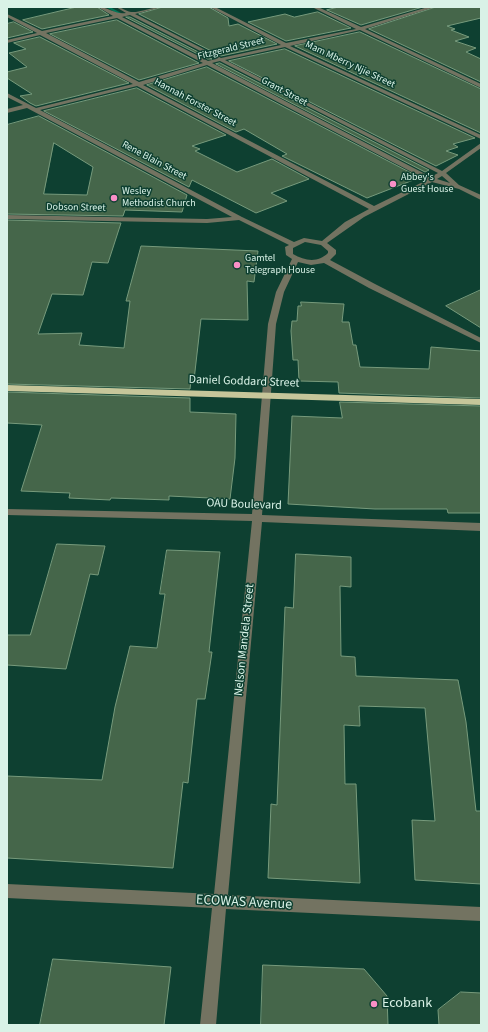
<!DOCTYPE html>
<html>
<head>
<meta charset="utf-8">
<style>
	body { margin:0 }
	#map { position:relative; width:488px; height:1032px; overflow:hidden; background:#0e4031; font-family:"Source Sans 3",sans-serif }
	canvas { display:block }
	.frame { position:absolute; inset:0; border:8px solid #d9f2e7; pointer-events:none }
</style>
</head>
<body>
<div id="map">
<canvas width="488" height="1032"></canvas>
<div class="frame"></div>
</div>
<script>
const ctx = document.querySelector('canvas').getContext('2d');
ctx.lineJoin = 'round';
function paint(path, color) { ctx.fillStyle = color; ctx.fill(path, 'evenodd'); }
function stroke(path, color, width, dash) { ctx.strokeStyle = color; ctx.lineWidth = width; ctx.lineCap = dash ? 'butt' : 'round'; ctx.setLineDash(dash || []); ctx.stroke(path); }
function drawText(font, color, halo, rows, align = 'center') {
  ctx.font = font + ' "Source Sans 3",sans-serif'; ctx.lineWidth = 3; ctx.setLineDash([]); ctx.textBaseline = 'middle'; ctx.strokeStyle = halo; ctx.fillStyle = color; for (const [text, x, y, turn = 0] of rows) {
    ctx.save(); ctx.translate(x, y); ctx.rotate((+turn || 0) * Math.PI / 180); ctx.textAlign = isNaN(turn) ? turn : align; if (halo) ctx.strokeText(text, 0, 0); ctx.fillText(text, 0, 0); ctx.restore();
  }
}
const stream = new Path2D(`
	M106 7H110L121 13 118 14Z`);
const building = new Path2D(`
	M77 7H97L109 15 42 29 23 20Z
	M163 7H209L228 18 229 26 238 24 277 44 221 56 139 14Z
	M339 7H423L361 25 327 10Z
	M436 7H481V18L447 26 455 29 451 30 469 37 455 41 476 48 466 52 481 59V82L369 29Z
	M318 12 351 28 286 41 248 22 285 14 294 17Z
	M126 17H130L212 59H208Z
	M117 20 199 63 139 80 50 34Z
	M14 22 33 32 7 38V24Z
	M360 32 481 89V133L295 46Z
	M40 37 129 83 36 106 30 103 20 96 32 94 7 78V72L27 67 9 53 26 49 14 43Z
	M285 49 475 138 453 144 458 147 446 151 458 155 436 166 229 61Z
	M220 63 429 170 425 172 216 64Z
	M207 67 417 176 414 178 416 179 367 198 282 156 287 154 244 129 236 132 147 85Z
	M137 88 226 135 192 146 200 149 195 151 237 172 272 159 309 179 271 193 287 201 256 213 192 180 189 187 44 111Z
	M39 116 187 195 182 212 125 210 123 216 7 214V125ZM54 143 93 167 87 195 44 194Z
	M7 220 121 223 108 263 92 262 83 295 52 294 38 334 82 333 79 345 124 348 130 301H126L141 246 258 251 254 282 247 281 248 320 201 319 194 380H191L190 389 7 384Z
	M481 290V328L446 306Z
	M301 302 344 304 342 322H349L353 345H356L360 367 429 369 431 347 481 351V398L339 393 338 382 299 381 298 360H293L291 331 292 321H297L298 306H301Z
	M7 392 190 398V412L236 414 235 458 230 499 169 496V500L111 498 110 500 69 498 70 493 21 491 42 425 7 423Z
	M340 402 481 406V513H448L447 509H375L288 504 292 416 342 418Z
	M57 544 105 546 98 575 90 574 66 669 7 665V635H30Z
	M167 550 220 552 209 652H212L205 699H197L188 783 183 782 173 868 7 858V776L102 780 115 707 130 646 157 648 165 594H160Z
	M296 554 351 557V587L340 586 341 656 355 657 356 676 458 680 466 722 476 811H481V884L415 880 412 820 435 821 425 708 359 706 360 726 344 725 345 784H356L360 883 268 878 271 804 277 805 285 607 293 608Z
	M53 959 171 967 164 1025H40Z
	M263 965 364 969 387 996 388 1025H261Z
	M461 992 481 993V1025H439L438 1010Z`);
const minor = new Path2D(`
	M98 7C109 7 115 15 126 13L116 7C122 7 125 11 131 12 138 13 153 7 162 7L135 14 221 58 281 45 210 7H215L286 43 356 29 312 7H318L361 27 428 7H435L365 29 481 84V88L479 87 360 30 290 46 481 135V139L285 47 225 60 442 171 481 143V148L446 173 459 185 481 195V200L459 189 432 182 364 217 327 243 336 250V254L330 260 375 284 481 338V343L369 288 324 263 311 265 298 262 284 292 276 324 262 515 481 523V531L262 522 228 895 481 907V921L226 909 216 1025H200L212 908 7 898V884L214 894 252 521 7 515V509L252 514 268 324 276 292 292 259 286 255 285 247 289 245 239 220 207 223 7 219V215L207 219 232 217 27 108 7 113V109L23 105 7 97V93L36 108 133 84 40 35 7 43V40L37 33 7 17V14L42 31 113 16ZM130 15 216 59 208 61 122 17ZM117 18 203 63 139 82 46 33ZM220 61 438 173 431 177 212 63ZM207 65 427 180 374 206 143 85ZM137 86 369 209 345 222 322 241 304 238 294 242 242 217 40 110ZM442 176 450 183 437 179ZM305 242 321 245 328 251V253C318 263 305 261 293 254V248Z`);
const highway = new Path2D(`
	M7 385 481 399V405L7 391Z`);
const markers = [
	[393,184,4,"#fa8fc7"],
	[114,198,4,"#fa8fc7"],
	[237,265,4,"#fa8fc7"],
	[374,1004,4,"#fa8fc7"]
];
const farStreetnames = [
	["Fitzgerald Street",231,49,-14],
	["Mam Mberry Njie Street",350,65,25],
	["Grant Street",284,92,28],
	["Hannah Forster Street",195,103,28],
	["Rene Blain Street",154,161,28],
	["Dobson Street",76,208,1]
];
const farPoinames = [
	["Abbey's",401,178],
	["Guest House",401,190],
	["Wesley",122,192],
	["Methodist Church",122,204],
	["Gamtel",245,259],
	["Telegraph House",245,271]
];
const streetNames = [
	["Daniel Goddard Street",244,382,2],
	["OAU Boulevard",244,505,2],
	["Nelson Mandela Street",245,640,-84]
];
const nearStreetnames = [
	["ECOWAS Avenue",244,903,3]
];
const nearPoinames = [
	["Ecobank",382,1004]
];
paint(stream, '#007759');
paint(building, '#45664a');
stroke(building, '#779a7c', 1);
paint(minor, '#737361');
paint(highway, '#c6c69a');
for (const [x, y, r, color] of markers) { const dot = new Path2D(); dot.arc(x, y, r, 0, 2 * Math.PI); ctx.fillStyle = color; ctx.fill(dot); stroke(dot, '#0e4031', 1.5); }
drawText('10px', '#d9f2e7', '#0e4031', farStreetnames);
drawText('10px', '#d9f2e7', '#0e4031', farPoinames, 'left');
drawText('12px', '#d9f2e7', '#0e4031', streetNames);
drawText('14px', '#d9f2e7', '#0e4031', nearStreetnames);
drawText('14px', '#d9f2e7', '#0e4031', nearPoinames, 'left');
</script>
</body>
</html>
